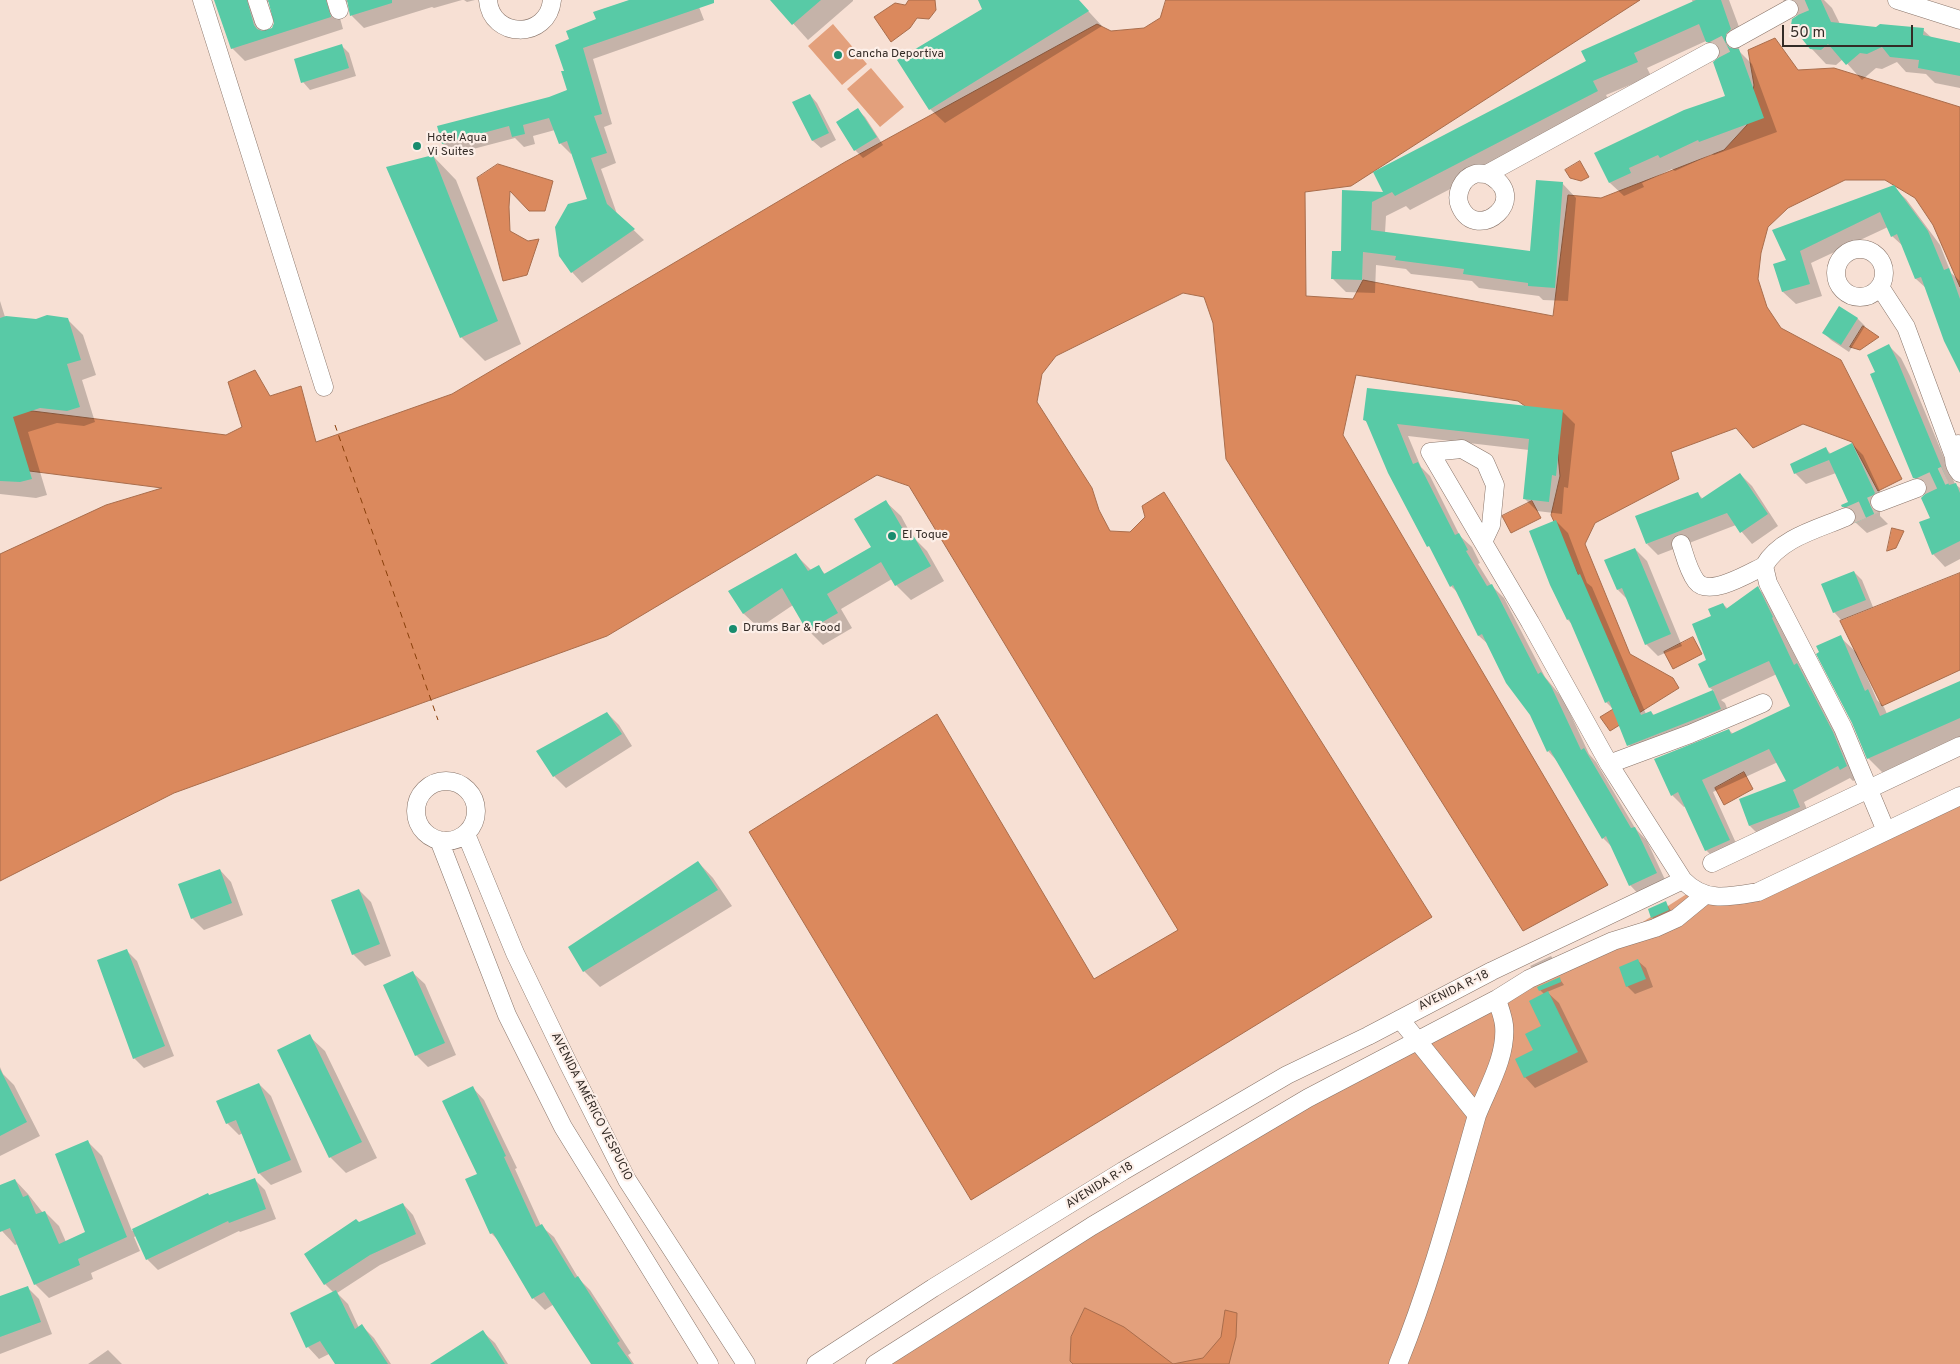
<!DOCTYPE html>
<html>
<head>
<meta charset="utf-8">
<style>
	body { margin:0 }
	#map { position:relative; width:1960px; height:1364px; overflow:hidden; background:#f7e0d4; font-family:Overpass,sans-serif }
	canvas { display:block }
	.scale { position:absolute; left:1782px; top:25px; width:131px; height:22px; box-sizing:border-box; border:2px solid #332b26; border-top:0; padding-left:6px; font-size:15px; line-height:18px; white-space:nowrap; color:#332b26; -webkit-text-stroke:4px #fdefe8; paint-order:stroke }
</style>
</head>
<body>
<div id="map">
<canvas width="1960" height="1364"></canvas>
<div class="scale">50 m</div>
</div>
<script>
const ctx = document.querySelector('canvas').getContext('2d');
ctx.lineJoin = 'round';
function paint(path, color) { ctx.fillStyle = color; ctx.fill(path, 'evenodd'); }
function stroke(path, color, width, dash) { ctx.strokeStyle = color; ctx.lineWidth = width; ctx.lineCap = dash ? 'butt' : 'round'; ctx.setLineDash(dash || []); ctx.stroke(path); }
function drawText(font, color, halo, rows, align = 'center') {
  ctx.font = font + ' Overpass,sans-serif'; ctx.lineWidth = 4.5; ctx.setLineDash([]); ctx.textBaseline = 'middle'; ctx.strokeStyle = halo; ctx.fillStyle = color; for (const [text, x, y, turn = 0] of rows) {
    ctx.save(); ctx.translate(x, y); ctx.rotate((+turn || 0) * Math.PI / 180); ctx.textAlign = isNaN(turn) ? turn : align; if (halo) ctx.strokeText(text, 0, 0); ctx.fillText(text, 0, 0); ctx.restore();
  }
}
const green = new Path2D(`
	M833 24 867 64 842 85 808 46Z
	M871 68 904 107 880 127 847 89Z
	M1960 796V1364H879L1308 1098 1613 941 1693 890 1732 897Z`);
const water = new Path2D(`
	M909 0H935L936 10 929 19 917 18 910 28 891 42 874 17 895 3 905 5Z
	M1166 0H1640L1351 186 1305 192 1306 296 1353 299 1363 280 1553 316 1568 195 1601 198 1724 150 1747 125 1754 85 1748 50 1775 38 1798 70 1834 68 1960 107V287L1933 225 1915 198 1885 180H1845L1788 208 1768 227 1761 253 1758 279 1767 307 1781 328 1841 360 1902 479 1878 491 1852 442 1803 424 1753 448 1736 428 1671 452 1679 479 1595 523 1585 544 1630 654 1673 678 1679 688 1610 731 1600 717 1633 697 1551 515 1560 476 1558 455 1543 419 1518 401 1356 375 1343 435 1608 885 1523 931 1226 459 1213 323 1204 297 1183 293 1056 356 1042 374 1037 402 1092 488 1099 510 1110 531 1130 532 1145 517 1142 506 1164 492 1432 917 971 1200 749 832 937 714 1094 979 1178 930 909 486 877 475 607 636 174 793 0 881V554L106 505 162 488 14 469 0 407 226 435 242 427 228 382 255 370 270 396 301 386 316 442 452 394 845 162 1097 24 1111 31 1144 28 1160 18Z
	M1580 161 1589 177 1581 181 1570 178 1565 170Z
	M498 164 553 181 545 211H529L510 191 509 207 510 231 528 241 539 239 527 275 503 281 477 178Z
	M1863 326 1879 337 1860 350 1850 347Z
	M1532 501 1541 518 1511 533 1502 516Z
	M1892 528 1904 531 1896 548 1887 551Z
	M1960 573V670L1882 706 1840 621Z
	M1693 637 1702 654 1673 669 1664 652Z
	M1744 772 1753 789 1724 805 1715 788Z
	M1085 1308 1124 1327 1173 1364 1203 1358 1221 1337 1225 1310 1237 1313 1236 1337 1229 1364H1073L1070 1361 1071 1337Z`);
const shadow = new Path2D(`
	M215 0H462L434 8 432 7 364 28 352 16 350 7 349 2H346L340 6 338 11 343 29 245 61 232 48ZM267 2H270L276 23 272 29 264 32 259 12 261 6Z
	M464 0H475L467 2Z
	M633 0H692L699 7 704 20 593 59 612 124 604 127 616 163 601 169 617 214 644 240 582 283 572 272 588 200 572 153 571 154 560 143 555 130 533 136 535 144 524 147 515 138 454 154 443 144 568 90 566 72 571 40 598 20Z
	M772 0H853V1L808 40Z
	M979 0H1078L1102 26 945 123 930 109 984 10Z
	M1692 0H1729L1745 43 1739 48V51L1752 64 1777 132 1714 155 1712 154 1675 171 1672 169 1642 183 1644 187 1624 196 1610 183 1596 153 1727 97 1721 55 1706 41 1647 68 1651 76 1606 95 1611 105 1410 210 1406 206 1386 216 1385 233 1532 252 1562 183 1576 198 1568 301 1543 300 1539 296 1479 288 1472 281 1411 274 1406 269 1376 265 1375 293 1346 292 1332 278 1342 252 1344 192 1385 193 1587 62 1693 3Z
	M1783 0H1824L1832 8 1840 24 1877 28 1923 30 1932 38 1960 44V88L1935 83 1926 74 1906 72 1897 62 1882 69 1876 68 1862 80 1843 59 1836 65 1826 64 1811 48 1798 16Z
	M342 46 349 53 356 76 310 90 303 82Z
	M810 95 817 103 836 140 821 148 813 141 794 103Z
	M858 110 865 117 883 145 863 158 855 150Z
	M433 156 456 180 521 344 485 361 461 337Z
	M1893 187 1906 199 1940 245 1951 273 1960 281V371L1927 289 1916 279 1904 247 1892 236 1888 227 1811 263 1822 296 1796 304 1783 292 1788 261 1774 231Z
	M0 301 5 317 37 320 67 319 83 335 96 375 82 380 95 422 84 426 57 423 28 432 47 495 36 498 0 494Z
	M1839 307 1858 319 1865 326 1849 352 1831 340 1824 333Z
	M1889 346 1901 358 1910 376 1955 484 1960 488V559L1945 567 1933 554 1931 518 1926 490 1914 477 1877 372Z
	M1562 411 1575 424 1568 488 1564 487 1562 514 1537 511 1524 498 1529 450 1408 436 1421 467 1430 476 1460 536 1472 547 1480 563 1478 564 1491 585 1504 598 1545 677 1564 700 1589 754 1596 762 1635 828 1647 841 1668 886 1642 898 1630 885 1612 847 1603 838 1558 762 1548 751 1531 715 1489 645 1479 636 1459 594 1451 586 1369 425 1365 420Z
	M1852 444 1863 455 1886 504 1880 511V516L1888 524 1867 533 1856 523 1857 517 1854 518 1843 507 1850 503 1836 473 1806 484 1795 473 1826 449 1831 454Z
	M1740 474 1752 486 1778 526 1752 544 1736 525 1658 555 1647 544 1697 493 1703 499Z
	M886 502 901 516 912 536 927 551 944 581 911 600 896 585 892 579 841 609 852 628 823 645 808 630 793 605 759 628 744 614 730 591 796 555 812 571 818 567 826 575 873 547Z
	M1556 521 1568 533 1587 583 1592 587 1646 714 1651 712 1655 716 1714 691 1710 688 1707 660 1712 617 1723 604 1728 609 1758 588 1770 600 1801 668 1809 676 1858 778 1853 781 1850 778 1804 802 1811 819 1762 838 1750 826 1741 800 1788 781 1778 762 1713 792 1740 852 1718 862 1706 850 1686 806 1684 807 1672 795 1729 730 1733 734 1792 707 1777 674 1721 700 1725 703 1732 721 1640 757 1629 745 1614 710 1606 702 1573 625 1568 620Z
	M1635 549 1647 561 1682 646 1658 656 1646 644 1628 600 1618 590Z
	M1854 572 1862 580 1873 607 1841 620 1834 612Z
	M1840 637 1856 652 1877 700 1884 707 1887 714 1960 682V740L1884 774 1868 758 1854 723Z
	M607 713 619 725 632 746 566 788 554 776 538 751Z
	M698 862 713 878 732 906 600 987 584 971Z
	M220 870 231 882 243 915 204 930 192 918Z
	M359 890 371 902 391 956 365 966 353 954Z
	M1666 902 1672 913 1656 921 1652 917Z
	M127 951 137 961 174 1056 144 1068 134 1058Z
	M1551 956 1554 960 1534 970 1530 966Z
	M1638 961 1646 968 1653 987 1635 994 1627 986Z
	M413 973 425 984 456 1055 428 1067 416 1055 385 985Z
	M1559 978 1564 985 1547 992 1559 1003 1588 1062 1535 1088 1525 1077 1543 1026 1544 994 1540 990Z
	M309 1036 325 1051 377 1158 346 1173 330 1157Z
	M0 1067 3 1074 14 1085 40 1136 0 1156Z
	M259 1084 271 1096 302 1172 271 1185 259 1173 243 1133 239 1135 227 1123Z
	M473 1088 484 1100 517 1168 515 1169 541 1226 554 1237 579 1279 590 1290 631 1353 628 1355 634 1364H593L554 1304 545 1310 533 1298 500 1242 491 1233 479 1174Z
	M88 1142 102 1156 132 1231 208 1194 209 1196 254 1179 265 1190 276 1219 240 1232 239 1231 158 1270 147 1259 136 1236 134 1237 140 1251 91 1273 93 1279 49 1298 35 1284 18 1244 15 1245 2 1231 0 1227V1186L15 1180 28 1194 43 1213 45 1212 59 1226 66 1242 87 1233Z
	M403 1204 413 1215 426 1244 380 1265 337 1293 348 1304 359 1328 362 1326 374 1338 391 1364H336L329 1354 319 1359 308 1347 334 1293 325 1284 359 1224Z
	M27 1287 39 1299 52 1334 0 1354V1297Z
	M483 1332 495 1343 508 1364H436Z
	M108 1350 122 1364H88Z`);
const ferry = new Path2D(`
	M335 425 438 720`);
const building = new Path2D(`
	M214 0H247L254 25 257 29 262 31 272 28 274 23 268 0H326L331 17 231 49Z
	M347 0H392V3L350 16Z
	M629 0H714V3L583 48 602 114 594 116 607 153 591 158 607 204 635 229 571 273 559 256 555 227 568 204 587 199 567 141 559 144 549 118 523 125 525 134 512 137 509 126 442 144 437 126 549 97 567 90 561 71H564L555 45 569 39 566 31 596 19 593 12Z
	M770 0H821L792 25Z
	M978 0H1079L1089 11 929 110 897 60 982 9Z
	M1696 0H1721L1731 29 1726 34V44L1730 48 1739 49 1764 118 1699 142 1698 140 1660 158 1658 155 1629 168 1631 173 1609 183 1594 153 1684 110 1725 96 1713 62 1719 57 1720 47 1715 43 1706 42 1699 24 1634 53 1638 62 1593 81 1598 91 1395 196 1392 192 1372 202 1371 230 1530 251 1536 180 1563 182 1555 288 1528 286V283L1463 274 1464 269 1395 260 1396 256 1363 252 1362 280 1331 279 1332 251H1341L1342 190 1383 192 1373 172 1586 61 1581 51Z
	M1795 0H1821L1831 22 1876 27 1880 24 1924 28 1923 35 1960 43V76L1918 68 1919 60 1890 57 1882 47 1867 54 1860 53 1846 65 1828 44 1821 50 1810 49 1791 25 1792 19 1798 15 1800 10 1798 4Z
	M342 44 349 68 301 83 294 59Z
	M810 94 829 133 812 141 792 102Z
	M858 108 877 137 854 151 836 122Z
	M433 155 498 321 460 338 386 167Z
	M1894 185 1928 231 1944 270 1949 268 1960 299V373L1944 341 1921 277 1915 279 1897 234 1891 237 1880 212 1800 251 1810 284 1782 292 1773 264 1786 260 1772 230Z
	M1839 306 1858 318 1841 345 1822 333Z
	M47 315 68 318 81 360 67 364 80 407 67 411 40 408 13 417 32 479 20 482 0 481V318L6 316 36 319Z
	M1889 344 1898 362 1949 485 1956 483 1960 493V541L1932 555 1919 522 1930 518 1921 498 1925 494 1927 485 1923 480 1913 478 1870 374 1875 372 1867 355Z
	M1367 388 1563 410 1556 476 1552 475 1549 502 1523 499 1529 439 1397 424 1413 464 1418 462 1455 535 1459 533 1468 550 1466 551 1487 586 1492 584 1538 674 1541 672 1551 686 1581 750 1584 748 1631 828 1635 827 1657 873 1629 886 1606 836 1602 839 1550 750 1547 752 1530 715 1506 683 1482 634 1478 636 1453 585 1450 587 1429 546 1427 547 1388 473 1366 421 1363 420Z
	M1852 443 1875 493 1870 500V505L1873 510 1878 512 1855 523 1856 514 1853 509 1848 507H1842L1841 505 1848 502 1829 460 1794 474 1790 464 1826 447 1829 454Z
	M1740 473 1768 514 1740 533 1727 513 1646 544 1635 516 1698 492 1701 499Z
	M886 500 908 538 913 535 931 566 895 586 881 562 827 594 838 613 807 631 782 588 743 614 728 591 796 553 808 571 819 565 824 574 871 547 854 519Z
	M1556 520 1578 575 1580 574 1641 715 1651 711 1653 715 1713 690 1721 709 1627 746 1609 701 1605 703 1569 619 1567 620 1550 585 1529 531Z
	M1635 548 1671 634 1645 645 1622 588 1617 590 1604 560Z
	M1854 571 1866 600 1833 613 1821 584Z
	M1758 586 1773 617 1772 618 1794 665 1797 663 1833 732 1847 766 1840 770 1838 766 1793 790 1800 807 1749 826 1739 799 1786 781 1769 749 1702 780 1730 840 1705 851 1678 792 1671 796 1654 759 1729 729 1731 734 1790 706 1769 661 1709 688 1698 664 1706 660 1692 624 1711 616 1708 609 1723 603 1726 609Z
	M1841 635 1865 691 1868 689 1880 716 1960 681V718L1867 759 1852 723 1816 654 1819 652 1816 646Z
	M607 712 622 734 553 777 536 751Z
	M698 861 718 890 583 972 568 947Z
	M220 869 232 903 191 919 178 884Z
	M359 889 380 944 352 955 331 900Z
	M1666 901 1669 910 1651 918 1648 909Z
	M127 949 165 1046 133 1059 97 960Z
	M1638 959 1646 979 1626 987 1619 967Z
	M413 971 445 1043 415 1056 383 985Z
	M1560 977 1561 982 1539 991 1537 987Z
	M1548 991 1578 1052 1524 1078 1515 1059 1533 1050 1525 1034 1541 1026 1529 1001Z
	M310 1034 362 1142 329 1158 277 1050Z
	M0 1069 27 1122 0 1136Z
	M259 1083 291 1160 258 1174 236 1120 226 1124 216 1101Z
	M473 1086 506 1156 504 1157 536 1227 542 1224 575 1278 578 1276 620 1341 617 1343 632 1364H591L544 1292 532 1299 493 1233 490 1234 465 1179 477 1174 442 1101Z
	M88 1140 127 1237 78 1259 80 1265 34 1285 10 1228 0 1232V1185L15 1179 23 1197 28 1195 36 1214 45 1211 59 1244 85 1232 55 1154Z
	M255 1178 266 1209 229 1223 228 1221 146 1260 132 1229 208 1193 209 1195Z
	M403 1203 416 1234 370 1255 324 1285 304 1254 356 1219 359 1222Z
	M28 1286 41 1322 0 1337V1296Z
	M336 1290 355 1329 362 1324 388 1364H335L320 1341 306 1348 290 1313Z
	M483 1330 505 1364H430Z`);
const streetTunnel = new Path2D(`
	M1789 9 1810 0
	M1710 52 1735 39
	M1917 488 1945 475
	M1846 517 1880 502`);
const street = new Path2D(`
	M202 0 324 387
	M257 0 264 21
	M336 0 339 10
	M488 0C491 39 548 40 552 0
	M1897 0 1960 20
	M1735 39 1789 9
	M1487 174C1534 197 1477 245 1460 206 1455 194 1462 178 1475 174 1478 173 1483 174 1487 174L1710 52
	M1836 273a24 24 0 1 1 48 0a24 24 0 1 1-48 0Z
	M1880 287 1906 327 1953 454
	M1958 444C1953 454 1952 464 1960 473
	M1880 502 1917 488
	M1846 517C1818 529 1780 538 1764 566L1768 583 1843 728 1886 831
	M1483 542 1491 525 1495 485 1485 462 1462 449 1430 452 1530 622 1609 764 1683 880C1705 903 1729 897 1758 892L1960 796
	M1681 544C1685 556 1688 570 1696 581 1709 598 1749 573 1764 566
	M1609 764 1690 734 1763 703
	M416 811a30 30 0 1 1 60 0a30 30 0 1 1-60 0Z
	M466 834 515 953 568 1063 627 1180 746 1364
	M439 840 507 1015 563 1127 709 1364
	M1712 863 1960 746
	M1477 1115C1488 1087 1507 1056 1504 1025 1503 1016 1499 1007 1497 999
	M816 1364 933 1288 1123 1171 1287 1075 1368 1036 1492 971 1683 880
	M875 1364 1092 1226 1308 1098 1497 999 1529 979 1613 941 1655 928 1677 918 1705 895
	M1398 1364C1431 1283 1453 1199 1477 1115L1400 1019`);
const markers = [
	[838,55,5,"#188c6e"],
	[417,146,5,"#188c6e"],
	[892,536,5,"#188c6e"],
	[733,629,5,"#188c6e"]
];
const poiNames = [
	["Cancha Deportiva",848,55],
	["Hotel Aqua",427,139],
	["Vi Suites",427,153],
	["El Toque",902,536],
	["Drums Bar & Food",743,629]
];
const streetNames = [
	["AVENIDA R-18",1454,991,-26],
	["AVENIDA AMÉRICO VESPUCIO",591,1107,63],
	["AVENIDA R-18",1100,1186,-32]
];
paint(green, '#e3a07c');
paint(water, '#db895d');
stroke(water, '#a96d4c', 1);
paint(shadow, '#0003');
stroke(ferry, '#893f0a', 1, [6, 5]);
paint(building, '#58caa6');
stroke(streetTunnel, '#d0bcb1', 18, [18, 9]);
stroke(street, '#887469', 19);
stroke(street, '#fff', 18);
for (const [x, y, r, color] of markers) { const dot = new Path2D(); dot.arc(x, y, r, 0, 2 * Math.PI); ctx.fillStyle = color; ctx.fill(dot); stroke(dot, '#fdefe8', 2); }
drawText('12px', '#332b26', '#fdefe8', poiNames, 'left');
drawText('12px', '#332b26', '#fdefe8', streetNames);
</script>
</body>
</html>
